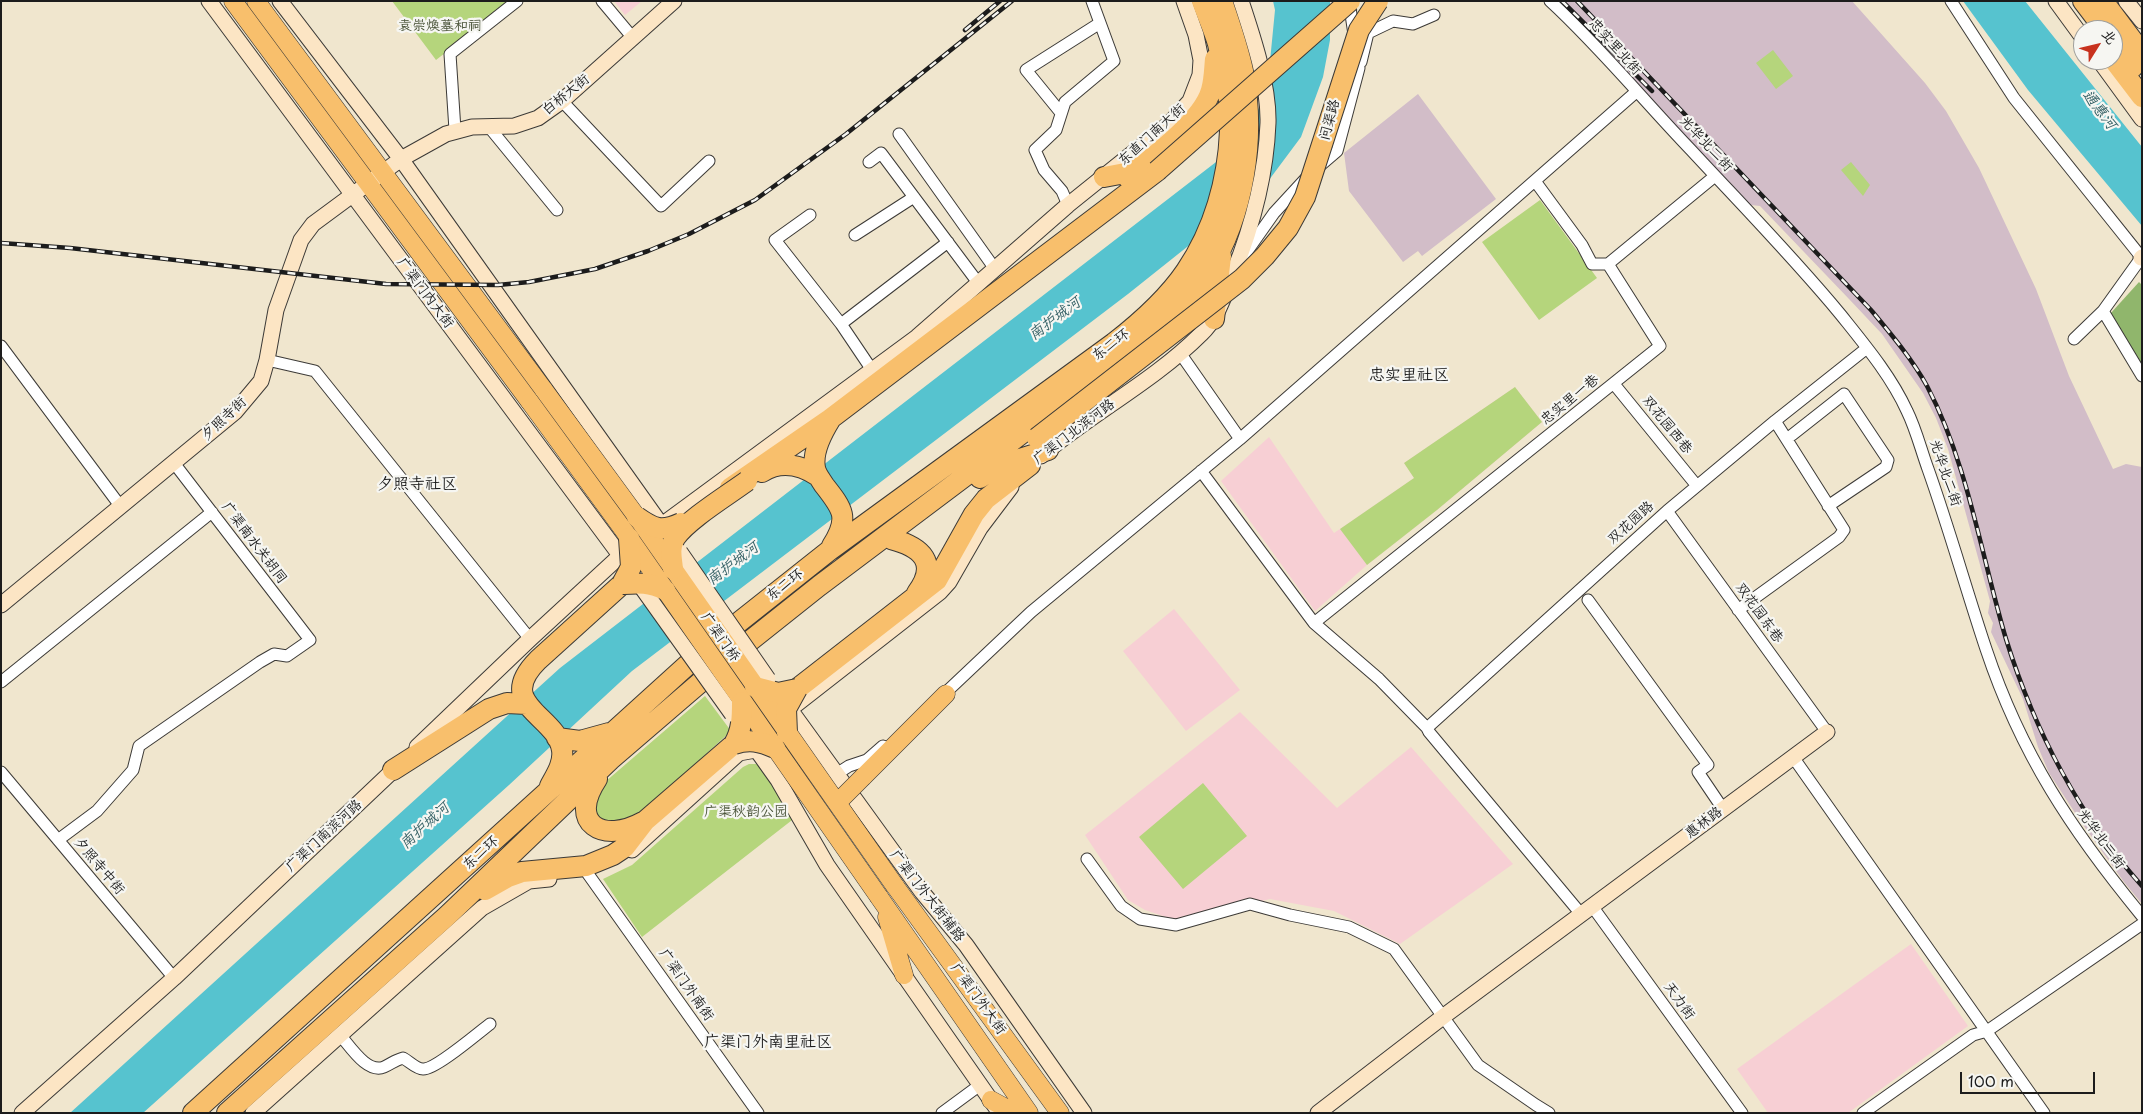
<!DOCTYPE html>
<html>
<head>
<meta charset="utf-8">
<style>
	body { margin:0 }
	#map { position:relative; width:2143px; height:1114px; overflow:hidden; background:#f0e6ce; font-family:"Playpen Sans","LXGW WenKai TC",sans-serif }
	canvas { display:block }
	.frame { position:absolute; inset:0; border:2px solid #1c1c1c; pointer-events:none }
	.north { position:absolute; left:2073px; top:20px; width:50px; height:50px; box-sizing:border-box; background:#f6f6f2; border:1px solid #9f9f9c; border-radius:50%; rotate:54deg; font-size:14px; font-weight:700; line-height:20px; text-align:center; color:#1c1c1c }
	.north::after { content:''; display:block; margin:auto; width:18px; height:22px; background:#c8321e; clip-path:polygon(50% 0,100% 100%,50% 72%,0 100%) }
	.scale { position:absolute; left:1960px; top:1072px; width:135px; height:22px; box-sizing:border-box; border:2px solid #1c1c1c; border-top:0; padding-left:6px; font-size:15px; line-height:18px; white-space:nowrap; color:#1c1c1c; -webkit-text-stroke:4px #f6f6f2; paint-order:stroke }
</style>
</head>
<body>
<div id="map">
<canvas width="2143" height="1114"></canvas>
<div class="frame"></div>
<div class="north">北</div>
<div class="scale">100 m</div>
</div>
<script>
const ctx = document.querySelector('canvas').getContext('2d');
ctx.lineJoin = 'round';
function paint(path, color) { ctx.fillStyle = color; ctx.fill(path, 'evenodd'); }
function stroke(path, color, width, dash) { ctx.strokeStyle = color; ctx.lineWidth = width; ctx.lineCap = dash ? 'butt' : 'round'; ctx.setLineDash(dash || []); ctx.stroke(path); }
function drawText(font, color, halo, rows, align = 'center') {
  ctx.font = font + ' "Playpen Sans","LXGW WenKai TC",sans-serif'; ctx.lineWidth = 4.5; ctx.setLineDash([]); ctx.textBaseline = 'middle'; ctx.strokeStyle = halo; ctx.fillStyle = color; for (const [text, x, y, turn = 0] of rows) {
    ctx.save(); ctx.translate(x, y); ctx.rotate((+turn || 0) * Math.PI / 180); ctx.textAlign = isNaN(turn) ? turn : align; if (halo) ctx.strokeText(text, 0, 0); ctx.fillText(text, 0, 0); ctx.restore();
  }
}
const built = new Path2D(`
	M614 1H642L625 15Z
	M1515 387 1542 422 1437 510 1367 565 1315 611 1221 481 1269 437 1334 533 1414 478 1404 463Z
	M1174 609 1240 690 1186 731 1123 651Z
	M1240 712 1337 808 1411 747 1513 864 1400 944 1334 911 1270 899 1178 921 1145 910 1128 900 1085 835Z
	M1911 944 1968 1026 1848 1113H1768L1737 1069Z`);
const industrial = new Path2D(`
	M1556 1H1852L1925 83 1946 111 1979 168 2036 289 2069 376 2113 469 2126 464 2142 467V904L2124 882 2081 822 2049 773 2038 747 2023 699 1991 632 1993 623 1988 613 1990 601 1948 449 1936 418 1923 393 1882 334 1849 299 1760 206 1751 205Z
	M1418 94 1496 199 1422 256 1418 251 1403 262 1349 191 1344 153Z`);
const green = new Path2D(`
	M392 1H512L436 60Z
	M1773 50 1793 76 1776 89 1756 63Z
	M1851 162 1870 185 1863 196 1841 170Z
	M1540 200 1597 278 1539 320 1482 242Z
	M1515 387 1542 422 1437 510 1367 565 1340 529 1414 478 1404 463Z
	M705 696 731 731 629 825 609 828 591 811 598 788Z
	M749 764H756L762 768 796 817 642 937 603 879 632 865 743 767Z
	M1203 783 1247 836 1183 889 1139 837Z`);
const forest = new Path2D(`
	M2139 282 2142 285V366L2110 314Z`);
const water = new Path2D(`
	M1273 1H1330V40L1323 77 1301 137 1266 184 1128 294 632 671 509 785 143 1113H70L560 668 1242 142 1267 92 1275 10Z
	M1963 1H2025L2142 147V226L2028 90Z`);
const street = new Path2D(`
	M602 1 633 38
	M1550 1C1600 47 1644 101 1691 150 1742 205 1794 258 1841 315 1865 345 1891 376 1907 411 1916 429 1921 450 1928 469 1949 528 1966 589 1986 649 2021 754 2072 831 2142 916
	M1951 1 2014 98 2142 258
	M1361 62 1368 33 1393 21 1413 24 1434 15
	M562 101 661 206 709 161
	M1061 113 1026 70 1100 23
	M489 127 557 210
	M455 130 450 54 517 1
	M899 134 995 269
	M869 162 881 153 979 284
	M1535 181 1582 245 1592 264H1608
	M1068 205 1062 191 1044 170 1035 150 1056 130 1065 102 1114 61 1092 1
	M810 215 775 240 841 324 872 370
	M855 235 914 197
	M1243 257 1274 213 1309 175 1337 151 1359 68 1349 1
	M2103 311 2142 376
	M841 324 948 242
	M2074 339 2103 311 2141 258
	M1 346 121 507
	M1180 353 1240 439 1636 92
	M267 360 315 371 530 639
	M1614 384 1697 486
	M1792 435 1844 394 1888 460 1886 467 1828 506
	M1201 471 1314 623 1379 679 1427 728
	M1667 511 1827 732
	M1588 600 1708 765 1698 772 1723 809
	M1738 610 1839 537 1844 530 1775 421
	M1314 623 1660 346 1608 264 1715 176
	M1 682 212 512
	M941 697 1031 612 1240 439
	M1793 757 2044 1113
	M1 772 174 978
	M835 775 849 766 867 760 883 746
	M58 840 97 811 133 770 139 746 260 662 274 654 287 656 310 640 174 463
	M1087 859 1121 906 1140 919 1176 925 1250 904 1290 915 1349 927 1394 949 1478 1065 1536 1105 1549 1113
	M588 874 758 1113
	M1592 906 1742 1113
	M1581 914 1429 732 1427 728 1667 511 1775 421 1867 348
	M340 1035C350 1046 367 1074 384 1067 391 1064 395 1060 403 1058 409 1061 416 1069 423 1069 435 1070 478 1033 490 1024
	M942 1113 980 1085
	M1863 1113 1973 1035 1987 1031 2142 924`);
const secondary = new Path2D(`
	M209 1 625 562
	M280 1 401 159 667 533
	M2056 1 2083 38
	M2126 1 2142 21
	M2099 60 2142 119
	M2141 258 2142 257
	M1041 456C1092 413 1154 381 1201 334 1218 318 1224 295 1233 274 1252 227 1266 175 1268 123 1269 85 1253 37 1241 1
	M1 605 235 412 261 381 267 360 276 310 301 240 313 224 401 159 446 134 472 127 514 126 538 118 562 101 674 1
	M786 704 922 892 966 945 1084 1113
	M790 713 789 710 940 592 949 582 980 528 1011 487
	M751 742 778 780 827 865 997 1109
	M417 747 530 639 621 555 917 337 1068 205 1170 123 1190 101 1200 75 1201 60 1196 35 1184 1
	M632 850 739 753 761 749
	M22 1113 174 978 401 763
	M253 1113 482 908 529 881 549 879
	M1318 1113 1444 1016 1827 732`);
const primary = new Path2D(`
	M233 1 530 402
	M256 1 544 390
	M863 777 946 694
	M895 886 1060 1113
	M879 897 1029 1113
	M887 917 904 975
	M991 1100 1015 1113`);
const highway = new Path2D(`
	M2083 1 2105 30
	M2103 1 2142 53
	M2113 41 2133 67
	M2113 59 2142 97
	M1104 177 1136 171
	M1127 177C1152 158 1203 120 1211 90 1214 80 1214 69 1215 59
	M1214 319 1221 256
	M830 420C822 433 812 452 815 468 816 474 821 480 824 485 843 509 850 518 832 546
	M762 472C781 460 801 465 818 476
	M980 478 998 466 1048 450
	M730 488 830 419 1157 171
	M891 539C922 547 939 563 917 593
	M797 689 937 580 974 514 986 499 1030 465
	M557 738 580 741 609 733
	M393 770 489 709 507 703 527 704
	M597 779C567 824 603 844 643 822
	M550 786C556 775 564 763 562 750 557 715 493 705 538 660L622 584
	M485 890 508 877 522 872 586 866 613 855 625 847 645 821 734 744
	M193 1113 705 649 830 550 1114 343C1141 322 1167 299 1186 271 1214 230 1228 180 1230 131 1232 104 1224 70 1218 44 1214 30 1207 15 1202 1
	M227 1113 447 916 610 760 731 656 819 586 1146 340C1169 320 1193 299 1208 273 1244 214 1256 138 1243 71 1238 47 1230 24 1222 1`);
const rail = new Path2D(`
	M1562 1 1652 91
	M1577 1 1871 310C1891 334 1912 359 1927 386 1968 464 1981 555 2006 639 2034 729 2079 816 2142 886
	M965 30 1000 1
	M1 243 70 248 386 284 498 285 529 282 595 269 648 251 689 234 755 200 846 134 1012 1`);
const secondaryBridge = new Path2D(`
	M680 552 768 679
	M640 585 732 714`);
const primaryBridge = new Path2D(`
	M544 390 637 517 895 886
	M530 402 625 532 879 897
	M837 803 863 777`);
const highwayBridge = new Path2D(`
	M1157 171 1350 1
	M1037 438 1242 279 1265 256 1288 228 1305 197 1359 30 1378 1
	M637 517C654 529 661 532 681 523
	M673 569C672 558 669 548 675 538 687 520 728 495 747 481
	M622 584 631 567 629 538
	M622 584C638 583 650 582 665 590
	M755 687 778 693 797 689
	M787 733 786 709 797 689
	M734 744C742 730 742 717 742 702
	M734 744C749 739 760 741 775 748`);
const parkNames = [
	["袁崇焕墓和祠",440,26],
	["广渠秋韵公园",746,812]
];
const streetNames = [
	["忠实里北街",1615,47,48],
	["白桥大街",566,95,-39],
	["问渠路",1330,120,-75],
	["东直门南大街",1152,135,-42],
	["光华北二街",1706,144,47],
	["广渠门内大街",425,293,53],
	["东二环",1111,345,-37],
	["忠实里一巷",1570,400,-39],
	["夕照寺街",224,419,-43],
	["双花园西巷",1667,425,51],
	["广渠门北滨河路",1074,432,-37],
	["光华北二街",1945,473,71],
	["双花园路",1631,523,-42],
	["广渠南水关胡同",254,543,53],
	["东二环",785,585,-38],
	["双花园东巷",1759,613,54],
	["广渠门桥",720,637,55],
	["惠林路",1704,823,-37],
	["广渠门南滨河路",324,836,-43],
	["光华北二街",2101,839,54],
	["东二环",481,853,-42],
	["夕照寺中街",99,866,50],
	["广渠门外大街辅路",927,896,52],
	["广渠门外南街",686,985,55],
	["广渠门外大街",978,999,54],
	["天力街",1679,1001,54]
];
const waterNames = [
	["通惠河",2099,110,52],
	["南护城河",1055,319,-37],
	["南护城河",733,564,-37],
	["南护城河",425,826,-42]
];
const quarterNames = [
	["忠实里社区",1409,376],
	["夕照寺社区",417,485],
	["广渠门外南里社区",768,1043]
];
paint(built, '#f7cfd4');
paint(industrial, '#d2bdc8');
paint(green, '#b5d57c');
paint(forest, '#90b66c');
paint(water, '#56c3cf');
stroke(street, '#3c3a37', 13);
stroke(secondary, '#3c3a37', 17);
stroke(primary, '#3c3a37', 19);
stroke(highway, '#3c3a37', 22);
stroke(street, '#fff', 11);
stroke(secondary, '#fce5c4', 15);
stroke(primary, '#f8bf6c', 18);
stroke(highway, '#f8bf6c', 20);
stroke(rail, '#1c1c1c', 4.5);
stroke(rail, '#f6f6f2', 2.5, [8]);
stroke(secondaryBridge, '#3c3a37', 17, []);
stroke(primaryBridge, '#3c3a37', 19, []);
stroke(highwayBridge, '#3c3a37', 22, []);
stroke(secondaryBridge, '#fce5c4', 15);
stroke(primaryBridge, '#f8bf6c', 18);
stroke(highwayBridge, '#f8bf6c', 20);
drawText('14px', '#4a5439', '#f6f6f2', parkNames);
drawText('14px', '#1c1c1c', '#f6f6f2', streetNames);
drawText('italic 15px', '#335f64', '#f6f6f2', waterNames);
drawText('16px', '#1c1c1c', '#f6f6f2', quarterNames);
</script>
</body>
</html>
